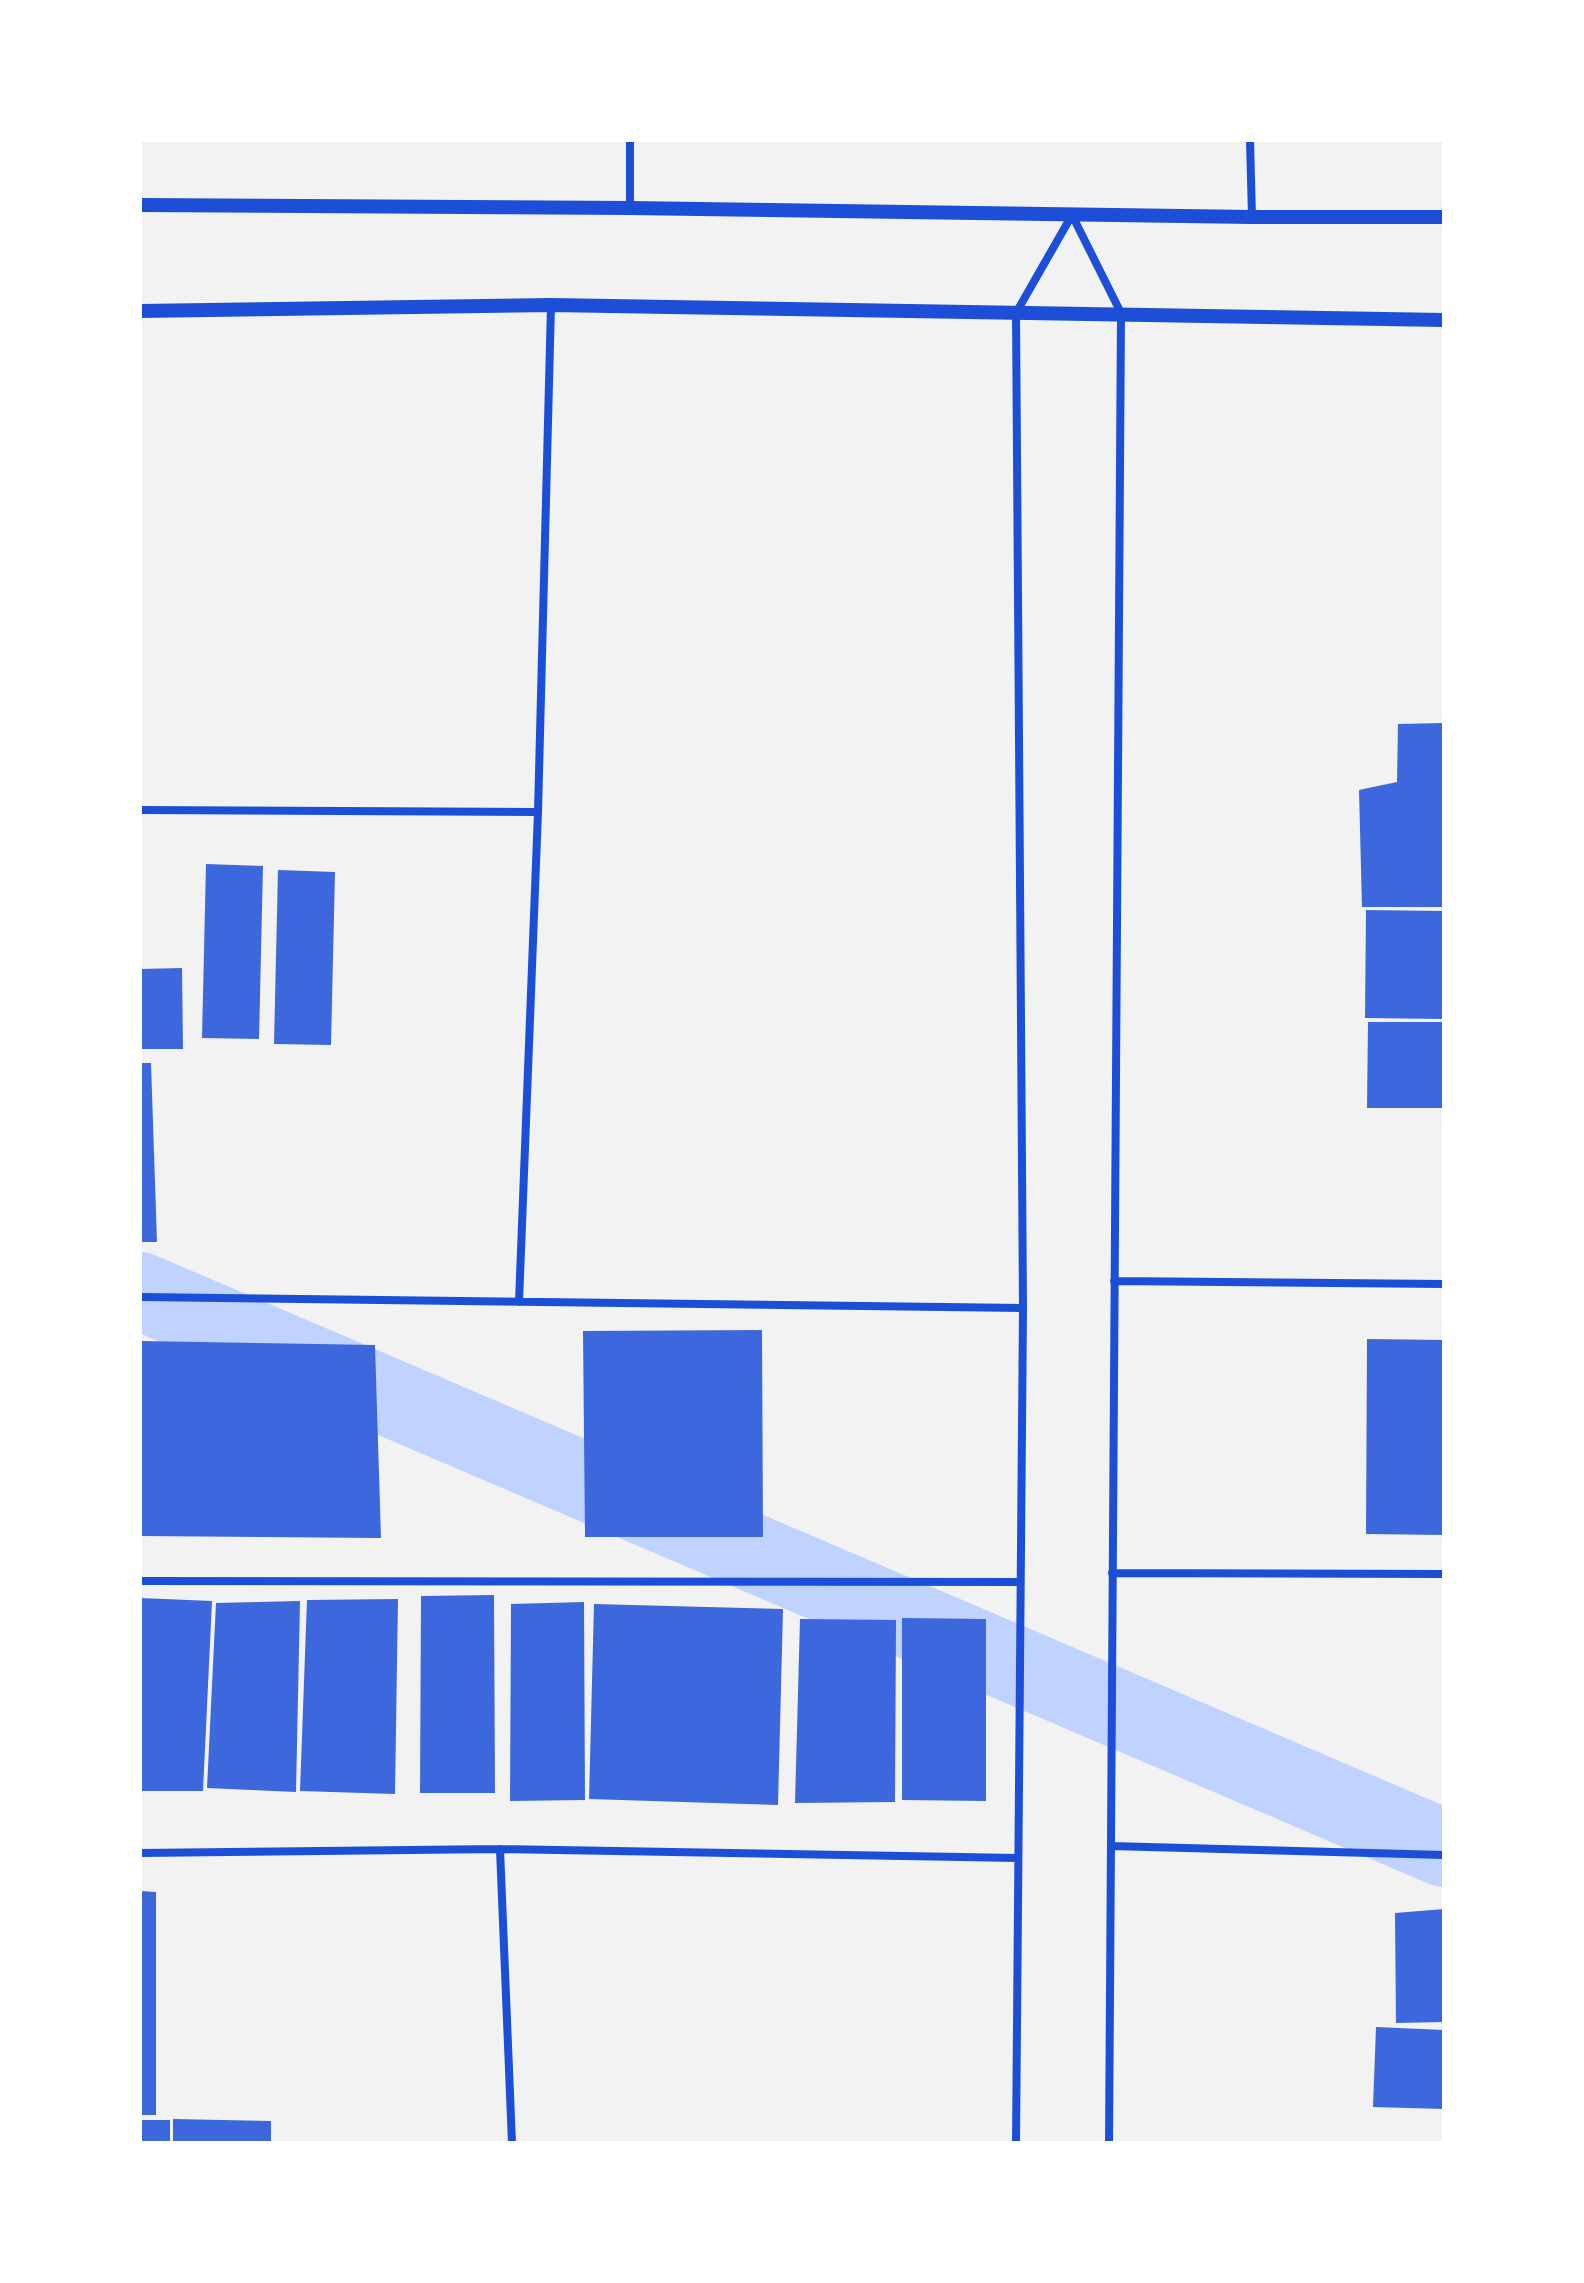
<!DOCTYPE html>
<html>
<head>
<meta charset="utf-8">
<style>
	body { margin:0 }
	#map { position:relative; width:1584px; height:2283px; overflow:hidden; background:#f2f2f2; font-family:"Fira Sans Condensed",sans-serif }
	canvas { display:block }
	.frame { position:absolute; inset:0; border:142px solid #fff; pointer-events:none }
</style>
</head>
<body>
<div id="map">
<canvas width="1584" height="2283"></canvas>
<div class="frame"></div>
</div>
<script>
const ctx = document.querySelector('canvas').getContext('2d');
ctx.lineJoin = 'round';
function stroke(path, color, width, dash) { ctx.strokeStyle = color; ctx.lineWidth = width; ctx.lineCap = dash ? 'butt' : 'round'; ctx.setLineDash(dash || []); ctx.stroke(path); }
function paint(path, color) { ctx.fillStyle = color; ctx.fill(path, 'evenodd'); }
const river = new Path2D(`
	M140 1291 1444 1848`);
const building = new Path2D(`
	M1444 723V907H1362L1359 790 1397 782 1398 724Z
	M206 864 263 866 259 1039 202 1038Z
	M278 870 335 872 331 1045 274 1044Z
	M1366 910 1444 911V1019L1365 1018Z
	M182 968 183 1049H140V969Z
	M1368 1022H1444V1108H1367Z
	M140 1063H151L157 1242H140Z
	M762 1330 763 1537H585L583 1331Z
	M1367 1339 1444 1340V1535L1366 1534Z
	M140 1341 375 1345 381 1538 140 1536Z
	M494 1595 495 1793H420L421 1596Z
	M140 1598 212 1601 203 1791H140Z
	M398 1599 395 1794 300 1791 307 1600Z
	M300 1601 296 1792 207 1788 216 1603Z
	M584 1602 585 1800 510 1801 511 1604Z
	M594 1604 783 1609 778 1805 589 1799Z
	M902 1618 986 1619V1801L902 1800Z
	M800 1619 896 1620 895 1802 795 1803Z
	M140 1891 156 1892V2115H140Z
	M1444 1909V2022L1396 2023 1395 1913Z
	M1376 2027 1444 2030V2109L1373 2107Z
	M173 2119 271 2121V2143H173Z
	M140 2120H170V2143H140Z`);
const minor = new Path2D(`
	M1250 140 1252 217
	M630 208V140
	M1072 215 1121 313 1109 2143
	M140 810 538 812
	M1114 1281 1444 1284
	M140 1297 1023 1308
	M519 1302 538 812 551 305
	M1112 1573 1444 1574
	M140 1581 1020 1582
	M1111 1846 1444 1855
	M500 1849 512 2143
	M140 1853 500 1849 1018 1858
	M1016 2143 1023 1308 1016 313 1072 215`);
const tertiary = new Path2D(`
	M140 205 630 208 1252 217H1444
	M140 311 551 305 1444 320`);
stroke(river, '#bfd3fe', 78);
paint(building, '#3d67dc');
stroke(minor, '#1d4ed8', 8);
stroke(tertiary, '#1d4ed8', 14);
</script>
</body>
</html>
